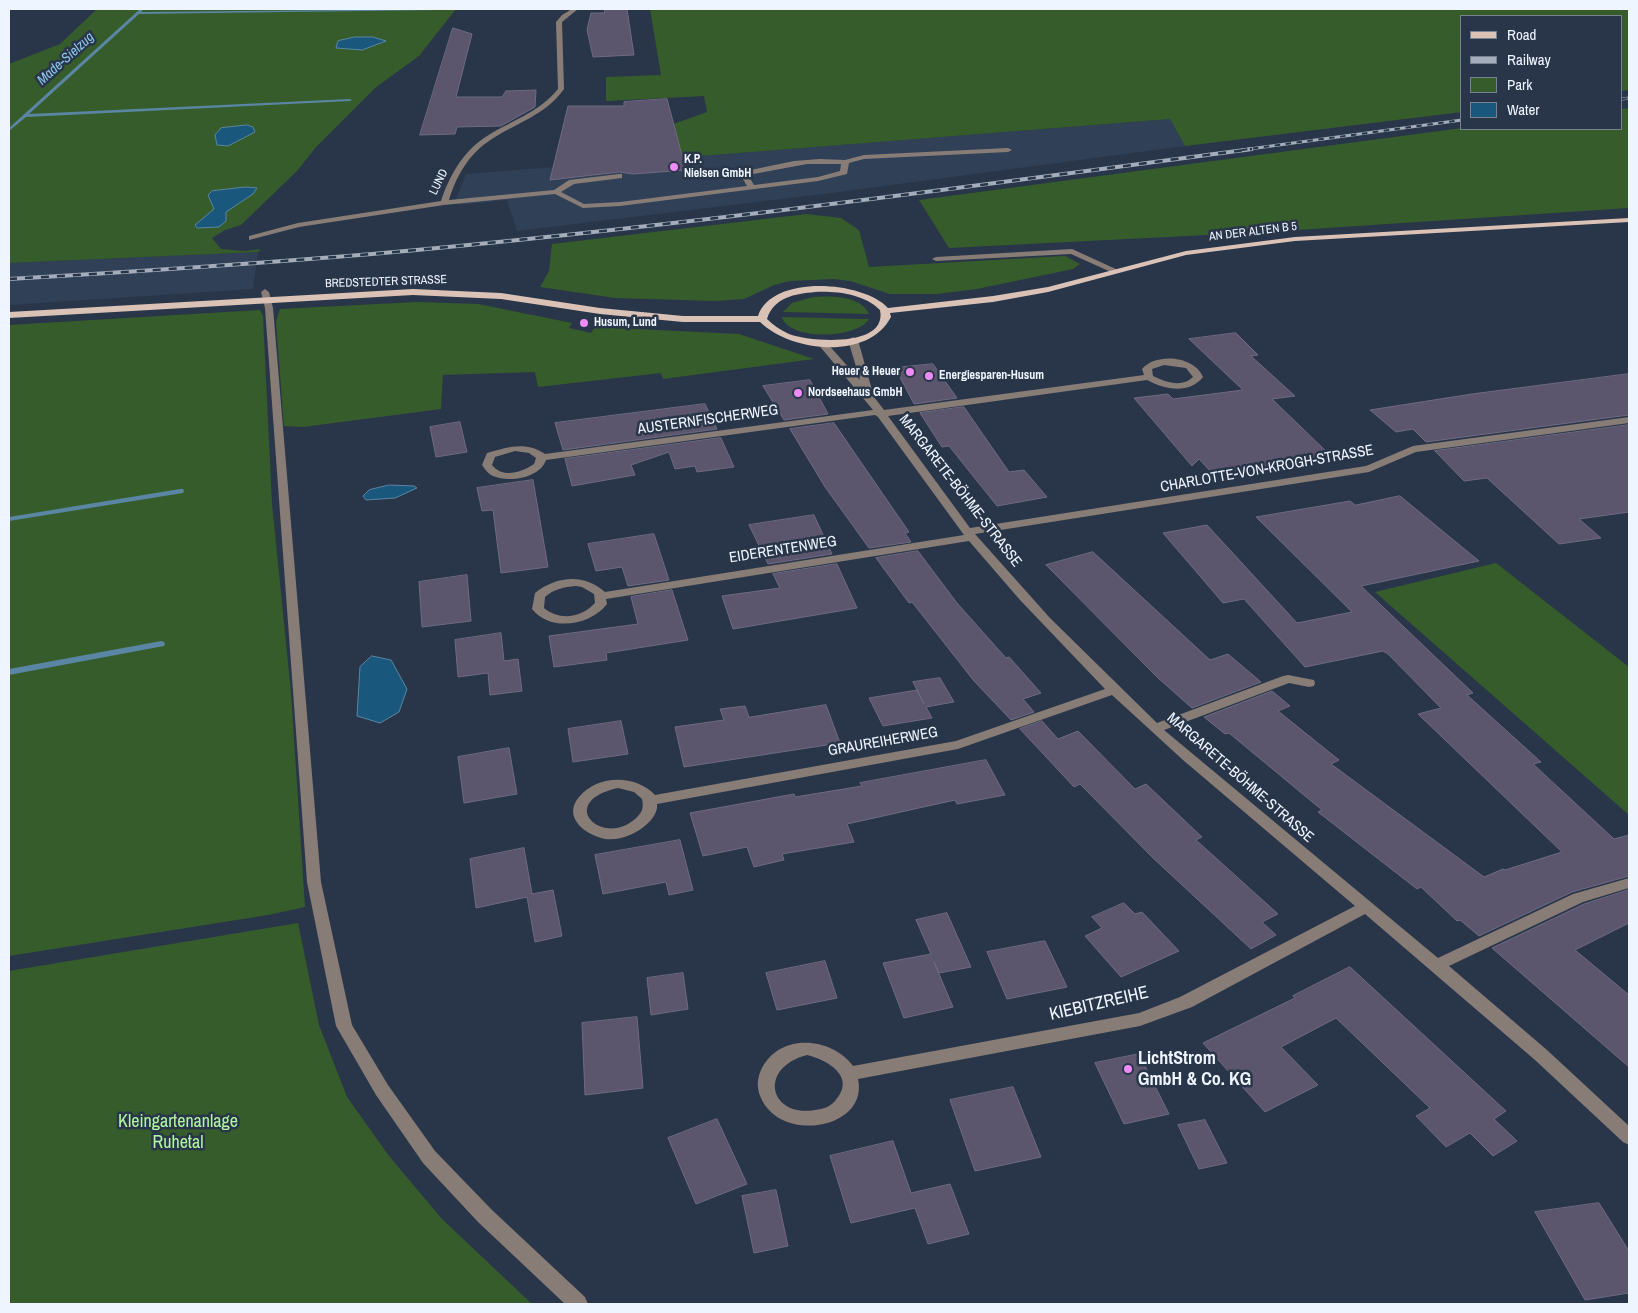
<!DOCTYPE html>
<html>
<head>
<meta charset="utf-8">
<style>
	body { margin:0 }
	#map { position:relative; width:1638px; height:1313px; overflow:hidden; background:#293649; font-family:"Archivo Narrow",sans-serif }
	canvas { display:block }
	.frame { position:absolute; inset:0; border:10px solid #eef5ff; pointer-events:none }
	.legend { position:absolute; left:1460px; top:15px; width:162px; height:115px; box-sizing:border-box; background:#293649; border:1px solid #788292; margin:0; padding:6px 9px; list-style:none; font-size:15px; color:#eef5ff }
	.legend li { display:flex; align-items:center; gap:10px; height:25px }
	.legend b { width:25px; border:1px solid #788292 }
</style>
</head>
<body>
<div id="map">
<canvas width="1638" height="1313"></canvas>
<div class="frame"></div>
<ul class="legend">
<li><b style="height:6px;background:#dbc2b7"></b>Road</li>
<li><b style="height:6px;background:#a4adbb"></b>Railway</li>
<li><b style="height:14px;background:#365c2b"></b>Park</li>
<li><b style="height:14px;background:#1a577c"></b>Water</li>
</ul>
</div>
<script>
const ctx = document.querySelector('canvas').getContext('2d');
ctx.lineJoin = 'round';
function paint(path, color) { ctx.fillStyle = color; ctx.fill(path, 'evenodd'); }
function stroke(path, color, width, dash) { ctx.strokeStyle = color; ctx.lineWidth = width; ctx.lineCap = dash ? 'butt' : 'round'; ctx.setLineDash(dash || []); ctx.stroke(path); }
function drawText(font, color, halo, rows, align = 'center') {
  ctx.font = font + ' "Archivo Narrow",sans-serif'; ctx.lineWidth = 5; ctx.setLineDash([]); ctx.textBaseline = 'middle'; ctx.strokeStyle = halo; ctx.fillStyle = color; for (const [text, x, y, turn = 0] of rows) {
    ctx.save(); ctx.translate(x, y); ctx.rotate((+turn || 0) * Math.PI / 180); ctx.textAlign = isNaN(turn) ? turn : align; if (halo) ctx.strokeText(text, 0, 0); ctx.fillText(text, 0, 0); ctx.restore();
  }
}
const built = new Path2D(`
	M1170 119 1185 146 839 192 517 231 507 200 459 205 456 199 466 174Z
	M258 252 253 289 9 305V263Z`);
const green = new Path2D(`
	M97 9H456L419 56 375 88 316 147 297 171 241 225 225 230 212 238 221 249 245 251 261 249 258 252 9 263V64L60 44Z
	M650 9H1629V90L1622 91V16H1462V112L1185 146 1170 119 624 162 637 137 707 112 704 96 606 101V77L661 75Z
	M1629 108V208L1266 232 949 248 919 200 1462 128 1622 129V109Z
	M807 214 841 218 859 230 869 267 1065 256 1080 264 1073 269 977 289 936 294H890L850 281 833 279 789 281 774 285 744 299 715 301 615 298 540 287 549 271 552 244Z
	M813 297C830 296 860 295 869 314L783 312 792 303Z
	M417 302 478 304 572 323 569 328 591 333 595 327 739 334 814 359 663 379 661 373 538 387 535 372 443 375 441 409 303 427 284 426 276 322 280 309Z
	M260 310 263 316 272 504 291 693 305 907 268 915 9 956V325Z
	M782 317 869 319C857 339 789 341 782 317Z
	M1496 563 1629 667V815L1375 592Z
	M298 923 319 1025 347 1097 389 1156 442 1219 532 1304H9V971Z`);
const water = new Path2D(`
	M355 37H373L386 41 362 50 336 48 338 41Z
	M247 125 253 127 255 132 228 146 217 145 215 135 221 128Z
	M246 187 257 188 253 194 226 212V221L219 227 197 228 195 225 214 209 208 195 212 191Z
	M389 485 414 486 417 488 395 498 366 500 363 496 369 490Z
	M372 656 391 660 407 689 399 712 380 723 357 716 360 667Z`);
const stream = new Path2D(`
	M140 9H144L141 12 440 9 438 10 139 14 29 114 350 99 352 100 350 101 26 117 9 131V128Z
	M180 489H183L184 491 183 493 9 521V517Z
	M161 641 164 642 165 644 164 646 9 675V669Z`);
const building = new Path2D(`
	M605 9H627L634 55 593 57 587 30 591 13H604Z
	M453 28 472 34 456 97H502L506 91 536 90 535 107 501 126 457 127 455 134 420 135Z
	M667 99 686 170 633 174 619 172 550 180 568 106H624V102Z
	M1236 333 1258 355 1251 356 1295 396 1272 399 1330 455 1213 474 1199 459 1192 466 1134 398 1168 394 1173 399 1243 390 1189 339Z
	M933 364 957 398 914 404 895 368Z
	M1629 374V415L1426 442 1413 429 1396 432 1370 410 1472 394Z
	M810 380 828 414 784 420 763 386Z
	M705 404 717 429 563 450 555 423Z
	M964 407 1009 472 1024 470 1047 497 997 506 949 446 942 447 920 413Z
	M460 422 467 452 436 457 430 427Z
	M834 423 909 532 905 533 911 542 869 548 825 487 790 429Z
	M1629 425V512L1579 519 1601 538 1559 544 1487 478 1464 481 1435 451Z
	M721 438 734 467 697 472 695 466 675 469 669 452 631 465 635 475 572 486 565 459Z
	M533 480 548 567 501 573 493 510 482 511 477 488Z
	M1400 496 1479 561 1361 586 1473 693 1467 695 1541 762 1533 764 1614 839 1629 835V876L1572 892 1479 936 1460 920 1457 921 1421 887 1417 889 1318 812 1322 810 1229 733 1225 734 1204 717 1272 691 1290 706 1278 711 1339 760 1331 764 1484 877 1503 869 1505 870 1562 852 1418 714 1441 708 1388 654 1383 651 1305 667 1244 599 1223 603 1163 533 1207 525 1297 623 1352 612 1256 517 1350 501 1355 505Z
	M814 515 832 554 768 564 749 525Z
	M654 534 669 580 628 586 622 567 596 571 588 544Z
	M918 551 957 603 1006 658 1009 657 1041 693 1023 699 1034 712 1011 720 974 681 912 602 909 603 876 558Z
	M1093 552 1210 660 1228 654 1261 682 1192 708 1158 678 1046 565Z
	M837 564 857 608 733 629 722 596 780 588 773 574Z
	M467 575 471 621 422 627 419 582Z
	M672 590 688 640 606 653 607 660 554 667 549 636 638 624 631 597Z
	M501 633 504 661 518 659 522 691 490 695 488 673 458 677 455 640Z
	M940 678 954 702 926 707 932 718 883 726 869 698 917 690 924 704 913 682Z
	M826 705 840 743 684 767 675 727 724 720 720 709 745 706 749 717Z
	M621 721 628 754 573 762 568 729Z
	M1042 721 1058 739 1078 731 1135 789 1146 784 1202 837 1196 840 1278 914 1262 922 1276 935 1251 949 1153 858 1080 784 1074 787 1020 729Z
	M509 748 517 794 464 803 458 757Z
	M986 760 1005 795 957 804 955 800 847 824 854 842 782 854 784 860 754 867 747 847 703 856 690 813 794 794 795 797 862 786 860 783Z
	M680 840 693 890 669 895 666 882 603 894 595 855Z
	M524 848 532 894 553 890 562 936 535 942 527 897 476 908 470 859Z
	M1629 890V923L1575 950 1629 995V1067L1492 948 1584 904Z
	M1124 903 1135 914 1142 912 1179 951 1121 977 1085 936 1102 928 1092 917Z
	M947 913 971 967 939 973 934 962 953 1007 904 1018 883 963 931 954 916 920Z
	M1045 941 1067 987 1007 999 987 952Z
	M825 961 837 998 777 1010 766 973Z
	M1350 967 1506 1111 1494 1119 1517 1141 1493 1156 1470 1133 1446 1147 1416 1116 1430 1108 1336 1018 1281 1047 1318 1085 1265 1112 1203 1043 1295 998 1293 996Z
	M683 973 688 1009 651 1015 647 978Z
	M637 1017 643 1088 585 1095 582 1023Z
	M1139 1054 1169 1114 1124 1124 1095 1063Z
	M1013 1087 1041 1157 975 1171 950 1100Z
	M717 1119 747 1184 696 1204 668 1138Z
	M1205 1120 1227 1163 1199 1169 1178 1125Z
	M893 1141 911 1193 950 1184 969 1234 928 1244 915 1208 851 1223 830 1156Z
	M776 1190 788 1246 754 1253 742 1196Z
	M1599 1203 1629 1251V1293L1585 1300 1535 1212Z`);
const minor = new Path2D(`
	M572 9H578L562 22 564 89C545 116 515 123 489 141 468 155 456 177 449 200L554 190 569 180 619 174H622V178L574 184 561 192 584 204 620 202 747 186 740 174 741 172 794 161 820 159 845 160 864 155 1008 148 1012 150 1008 152 864 159 849 163 847 174 818 181 620 206 583 208 555 194 444 205 299 227 249 240V236L298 223 441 201C449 177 462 153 484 138 509 121 538 114 558 89L556 22 562 15ZM807 164H841L840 171 818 177 754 185 748 175Z
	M1072 249 1118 270 1111 272 1071 254 936 261 932 259 936 257Z
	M265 289 269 292 273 308 321 882 352 1025 388 1085 435 1151 492 1210 585 1297 588 1304H565L478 1222 423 1163 376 1095 336 1026 307 882 265 308 261 292Z
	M853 337 858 340 874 397 884 410 1144 375 1142 369C1156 352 1195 356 1203 377 1190 394 1165 390 1147 380L888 416 970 528 1366 466 1413 446 1629 417V423L1416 452 1369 472 975 534 1050 618 1157 723 1283 676 1288 675 1314 680 1315 683 1314 686 1309 687 1289 683 1164 730 1438 958 1573 894 1629 878V888L1583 902 1449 966 1547 1050 1629 1126V1145L1623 1142 1535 1060 1365 914 1192 1007 1140 1026 858 1079C869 1129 781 1144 761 1098 756 1087 757 1077 763 1066 783 1032 833 1038 853 1066L1139 1013 1180 997 1355 906 1183 760 1112 695 958 749 657 804C658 811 653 819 647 824 636 834 620 841 605 839 585 835 562 817 579 797 597 775 635 774 655 795L956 741 1105 689 1020 600 969 541 606 599 607 604C590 626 550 632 532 609L535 593C556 576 584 573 605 592L964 535 878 417 875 415 546 460C540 478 509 483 493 476 488 474 485 469 482 465L487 453C508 447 526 441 545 454L873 410 817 343 822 340 825 341 860 380 848 340ZM1164 365 1186 368 1193 377C1182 388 1165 382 1153 376L1152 369ZM515 451 529 453 536 458 534 464C522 472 503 479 492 465L495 457ZM576 586 582 587 594 594 595 603C581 618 560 621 544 608L545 597C554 589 564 587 576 586ZM618 788 634 792 642 799C644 808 642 813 635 819 602 848 555 802 618 788ZM807 1055C828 1060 857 1077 835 1101 830 1107 823 1109 815 1110 770 1118 757 1068 807 1055Z`);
const major = new Path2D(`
	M1629 218V222L1295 241 1186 255 1048 292 993 302 890 313 891 317C868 361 791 352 760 322H683L600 314 501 299 413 295 9 318V312L413 289 501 293 600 308 683 316H758C772 274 863 281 888 308L993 296 1048 287 1186 251 1295 237ZM815 292C837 291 864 294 880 310 888 348 810 342 789 334 780 330 773 325 767 319 774 297 795 294 815 292Z`);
const railFar1 = new Path2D(`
	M1622 99 1629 98
	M1242 150 1462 120`);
const rail = new Path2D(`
	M9 279C130 272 251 264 372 254 666 228 959 188 1252 149`);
const markers = [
	[674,167,5,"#f08bf5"],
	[584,323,5,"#f08bf5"],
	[910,372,5,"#f08bf5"],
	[929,376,5,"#f08bf5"],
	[798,393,5,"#f08bf5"],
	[1128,1069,5,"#f08bf5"]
];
const farPoinames = [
	["K.P.",684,160],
	["Nielsen GmbH",684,174],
	["Husum, Lund",594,323],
	["Heuer & Heuer",900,372,"right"],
	["Energiesparen-Husum",939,376],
	["Nordseehaus GmbH",808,393]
];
const farStreetnames = [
	["LUND",439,182,-64],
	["AN DER ALTEN B 5",1253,232,-7],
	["BREDSTEDTER STRASSE",386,282,-2]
];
const farWaternames = [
	["Made-Sielzug",66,59,-42]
];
const streetNames = [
	["AUSTERNFISCHERWEG",708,420,-8],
	["CHARLOTTE-VON-KROGH-STRASSE",1267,469,-10],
	["MARGARETE-BÖHME-STRASSE",960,491,52],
	["EIDERENTENWEG",783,550,-9],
	["GRAUREIHERWEG",883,742,-10],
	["MARGARETE-BÖHME-STRASSE",1240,778,41]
];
const nearStreetnames = [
	["KIEBITZREIHE",1099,1004,-13]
];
const nearPoinames = [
	["LichtStrom",1138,1059],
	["GmbH & Co. KG",1138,1080]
];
const nearParknames = [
	["Kleingartenanlage",178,1122],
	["Ruhetal",178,1143]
];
paint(built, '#304057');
paint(green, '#365c2b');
paint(water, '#1a577c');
stroke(water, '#5a86a3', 1);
paint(stream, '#5a86a3');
paint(building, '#5b566d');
stroke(building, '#6f6a82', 1);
paint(minor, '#887c77');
paint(major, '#dbc2b7');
stroke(railFar1, '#a4adbb', 3);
stroke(rail, '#a4adbb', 4);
stroke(railFar1, '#293649', 2, [5.5]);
stroke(rail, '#293649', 2.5, [8]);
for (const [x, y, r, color] of markers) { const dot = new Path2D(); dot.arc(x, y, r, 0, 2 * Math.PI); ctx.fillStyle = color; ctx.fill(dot); stroke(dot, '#293649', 2); }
drawText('bold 12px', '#eef5ff', '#293649', farPoinames, 'left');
drawText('12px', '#eef5ff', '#293649', farStreetnames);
drawText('italic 14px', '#8ec8f0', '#293649', farWaternames);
drawText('15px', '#eef5ff', '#293649', streetNames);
drawText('18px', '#eef5ff', '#293649', nearStreetnames);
drawText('bold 18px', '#eef5ff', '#293649', nearPoinames, 'left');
drawText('18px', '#b2f89e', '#293649', nearParknames);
</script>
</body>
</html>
